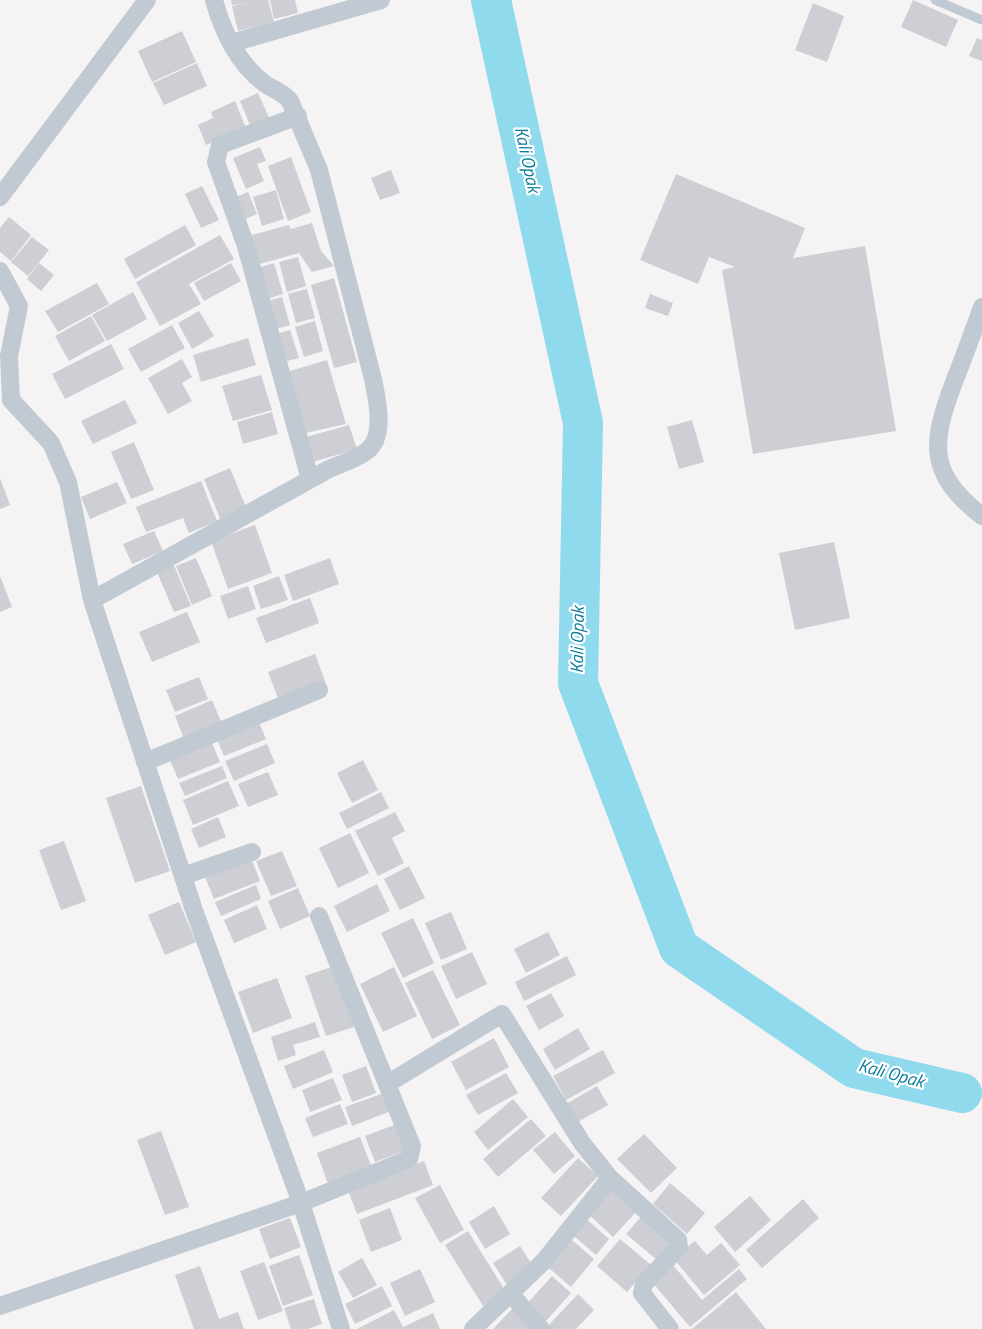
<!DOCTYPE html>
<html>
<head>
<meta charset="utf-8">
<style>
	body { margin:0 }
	canvas { display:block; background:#f5f3f3 }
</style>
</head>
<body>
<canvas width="982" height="1329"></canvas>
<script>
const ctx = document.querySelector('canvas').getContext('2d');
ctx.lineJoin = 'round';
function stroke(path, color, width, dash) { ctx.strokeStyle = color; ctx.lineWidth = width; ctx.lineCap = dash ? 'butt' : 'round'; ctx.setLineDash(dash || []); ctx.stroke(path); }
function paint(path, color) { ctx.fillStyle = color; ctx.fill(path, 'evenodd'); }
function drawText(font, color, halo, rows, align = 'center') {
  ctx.font = font + ' "Titillium Web",sans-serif'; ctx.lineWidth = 4.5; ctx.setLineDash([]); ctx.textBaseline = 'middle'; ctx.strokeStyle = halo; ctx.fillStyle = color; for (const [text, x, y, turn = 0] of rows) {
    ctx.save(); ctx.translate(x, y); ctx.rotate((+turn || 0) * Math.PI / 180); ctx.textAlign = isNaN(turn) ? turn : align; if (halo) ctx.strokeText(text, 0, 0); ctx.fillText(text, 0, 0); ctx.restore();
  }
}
const river = new Path2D(`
	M491 0 583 423 578 683 679 948 854 1068 962 1093`);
const building = new Path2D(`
	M231 0H268L274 22 238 31 232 6 245 3 232 5Z
	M270 0H295L298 13 274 19Z
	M913 0 958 20 946 47 901 27Z
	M813 3 844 16 827 62 795 50Z
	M182 31 196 62 152 82 138 51Z
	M977 38 982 40V61L969 56Z
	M197 63 207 86 164 105 153 83Z
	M258 93 271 122 252 130 240 101Z
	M235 101 246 128 206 145 198 125 213 118 211 112Z
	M260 147 266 161 257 164 264 181 246 189 233 158Z
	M291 157 311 212 288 221 268 166Z
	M391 170 400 193 380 200 371 178Z
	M676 174 805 228 793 258 865 246 896 431 753 454 722 270 735 267 709 257 698 284 640 260Z
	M202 186 219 220 201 228 185 194Z
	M276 190 284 219 262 226 253 197Z
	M248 192 257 214 241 221 231 199Z
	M9 217 31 235 11 261 0 252V228Z
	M312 223 321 251 334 266 312 272 299 253 256 265 248 236 289 225 291 229Z
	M185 225 196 245 135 279 124 259Z
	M220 235 234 259 189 284 201 304 160 326 136 282Z
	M32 237 49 250 28 276 11 262Z
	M298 257 306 286 287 292 279 262Z
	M39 263 54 275 41 291 27 279Z
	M231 263 241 281 204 301 194 283Z
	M274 263 283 294 264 300 254 269Z
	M334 278 357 362 334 368 311 285Z
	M97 283 109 304 58 332 45 311Z
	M307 289 315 318 296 323 288 294Z
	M133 292 147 319 107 341 92 315Z
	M650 294 673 303 668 316 645 308Z
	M282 297 290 325 273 330 264 302Z
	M199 311 214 336 192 349 178 323Z
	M91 316 105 341 69 361 55 336Z
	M315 321 323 351 304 357 295 327Z
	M172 325 185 348 141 372 128 349Z
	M290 330 299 358 280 363 272 335Z
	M248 338 256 365 201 382 193 355Z
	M111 344 124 369 65 399 52 374Z
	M182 359 192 377 182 383 192 401 168 414 148 378Z
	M327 360 346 424 301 434 283 373Z
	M261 375 272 410 233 421 222 386Z
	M125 400 137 423 93 444 81 421Z
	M272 412 278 434 243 444 237 422Z
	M692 420 704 462 679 469 667 427Z
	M349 425 357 449 313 462 306 437Z
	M134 442 154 490 131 499 111 452Z
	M230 468 247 510 221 521 204 479Z
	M0 478 10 505 0 509Z
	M201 481 217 521 189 533 183 518 146 532 136 507Z
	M117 482 127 503 90 519 81 497Z
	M255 525 272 573 228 589 211 541Z
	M154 531 163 551 132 564 123 544Z
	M834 542 850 618 795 630 779 553Z
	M196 558 212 596 192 605 176 566Z
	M330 558 339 584 293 601 284 575Z
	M173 563 191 606 174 612 156 570Z
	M0 576 12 607 0 612Z
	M279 576 288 600 261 609 253 586Z
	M248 586 256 609 228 619 220 596Z
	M310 598 319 623 266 643 256 618Z
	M187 612 200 642 152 662 139 632Z
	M315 654 326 684 279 701 268 672Z
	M199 677 208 699 175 712 166 690Z
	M212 700 222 724 184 739 175 716Z
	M257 718 266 739 224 756 215 735Z
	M212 743 220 762 178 779 170 760Z
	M267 744 275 763 234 781 225 761Z
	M363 760 378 790 352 803 337 773Z
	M222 766 227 778 185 796 179 783Z
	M268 772 278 795 248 807 238 784Z
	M228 781 239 806 193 825 183 800Z
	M141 786 170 871 135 883 106 798Z
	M381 792 389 808 347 829 339 813Z
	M395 812 405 831 392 838 404 863 378 876 355 831Z
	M218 817 226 837 199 848 191 829Z
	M350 833 369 873 338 888 319 848Z
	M64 841 86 901 61 910 39 850Z
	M282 851 297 886 271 896 256 861Z
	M251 858 260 881 214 899 205 877Z
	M409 866 425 898 400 910 384 879Z
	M377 884 390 911 347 932 334 906Z
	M256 885 261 899 221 916 215 902Z
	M298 888 310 916 280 929 268 901Z
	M179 902 196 942 165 955 148 915Z
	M257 905 267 929 234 943 224 920Z
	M451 912 467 949 441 960 425 923Z
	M413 918 434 963 403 978 381 933Z
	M548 932 560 955 526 973 514 949Z
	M472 952 487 984 456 999 441 966Z
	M567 956 576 975 524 1001 515 982Z
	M334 966 354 1027 326 1036 305 976Z
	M394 967 417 1016 383 1032 360 984Z
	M433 970 460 1025 432 1039 405 983Z
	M277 978 292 1018 253 1033 238 992Z
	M551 993 564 1016 539 1030 526 1006Z
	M315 1022 320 1037 293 1045 296 1055 278 1061 271 1037Z
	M578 1028 590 1049 555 1070 543 1049Z
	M494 1038 509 1067 466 1090 451 1062Z
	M324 1050 333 1072 293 1089 284 1066Z
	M603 1050 615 1073 566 1100 553 1076Z
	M366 1066 376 1093 352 1102 342 1075Z
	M506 1073 518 1093 478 1115 466 1095Z
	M333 1078 342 1100 310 1112 302 1090Z
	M597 1086 608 1105 576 1123 566 1104Z
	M384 1093 391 1111 352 1126 345 1107Z
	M513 1099 528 1117 488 1150 474 1132Z
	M340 1104 348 1124 313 1137 305 1118Z
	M531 1119 546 1136 498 1177 483 1159Z
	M397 1124 407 1150 375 1162 365 1136Z
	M161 1131 189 1207 165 1215 137 1140Z
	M555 1132 575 1156 554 1174 533 1150Z
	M644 1134 677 1168 651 1193 617 1159Z
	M360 1137 372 1168 328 1184 317 1153Z
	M578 1158 598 1176 561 1216 541 1198Z
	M424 1161 433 1185 357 1214 348 1190Z
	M670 1183 705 1213 687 1234 653 1204Z
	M440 1185 464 1230 440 1243 415 1198Z
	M610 1187 636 1212 613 1237 586 1212Z
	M750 1196 771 1220 735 1252 714 1227Z
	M803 1199 819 1218 762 1268 746 1250Z
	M494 1206 510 1234 485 1249 469 1222Z
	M390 1208 402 1240 371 1252 359 1220Z
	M644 1213 675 1239 657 1260 626 1234Z
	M584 1217 609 1239 596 1255 570 1233Z
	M290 1218 301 1247 270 1259 259 1229Z
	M468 1231 506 1292 483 1306 445 1245Z
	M620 1239 651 1265 627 1292 597 1266Z
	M572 1240 594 1259 571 1287 549 1268Z
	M695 1241 707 1255 721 1243 740 1265 704 1295 673 1258Z
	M520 1246 534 1268 507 1285 493 1263Z
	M299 1255 313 1295 283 1306 269 1266Z
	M362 1258 377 1285 353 1298 338 1272Z
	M264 1262 283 1311 258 1320 240 1271Z
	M673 1265 702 1300 739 1269 747 1279 690 1327 652 1282Z
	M200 1266 219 1319 238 1312 244 1329H194L175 1275Z
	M420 1269 435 1302 405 1316 390 1283Z
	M552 1276 571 1293 544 1323 525 1306Z
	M382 1286 392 1306 355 1324 345 1304Z
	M736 1292 766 1329H692Z
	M578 1294 594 1310 576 1329H545Z
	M314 1299 322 1324 308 1329H291L284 1308Z
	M513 1308 536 1329H493Z
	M394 1310 403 1327 433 1313 440 1329H357Z`);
const lane = new Path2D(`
	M935 0 982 20`);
const street = new Path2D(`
	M232 43 381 0
	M298 116 220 145 216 162 246 246 310 479
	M0 197 147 0
	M0 271 19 306 9 356 11 400 51 443 68 482 92 600 194 910 301 1203 341 1329
	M982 307C973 332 964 357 954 382 931 443 927 473 982 516
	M92 600 329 469C341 464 356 459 367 451 386 436 377 399 373 379L319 170 290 101C282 91 273 90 264 83 238 64 222 30 214 0
	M145 762 319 690
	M183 876 252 852
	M387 1084 502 1014 582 1143 610 1178 544 1261 473 1329
	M610 1178 678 1240 679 1247 644 1284 642 1293 670 1329
	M511 1294 541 1329
	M0 1306 301 1203 409 1159 412 1146 319 916`);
const waterNames = [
	["Kali Opak",526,160,78],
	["Kali Opak",579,640,-89],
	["Kali Opak",891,1075,15]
];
stroke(river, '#90daee', 40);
paint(building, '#cdcfd5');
stroke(lane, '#c1cad2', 9);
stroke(street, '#c1cad2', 18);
drawText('italic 18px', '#0c7c9b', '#fff', waterNames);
</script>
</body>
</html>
